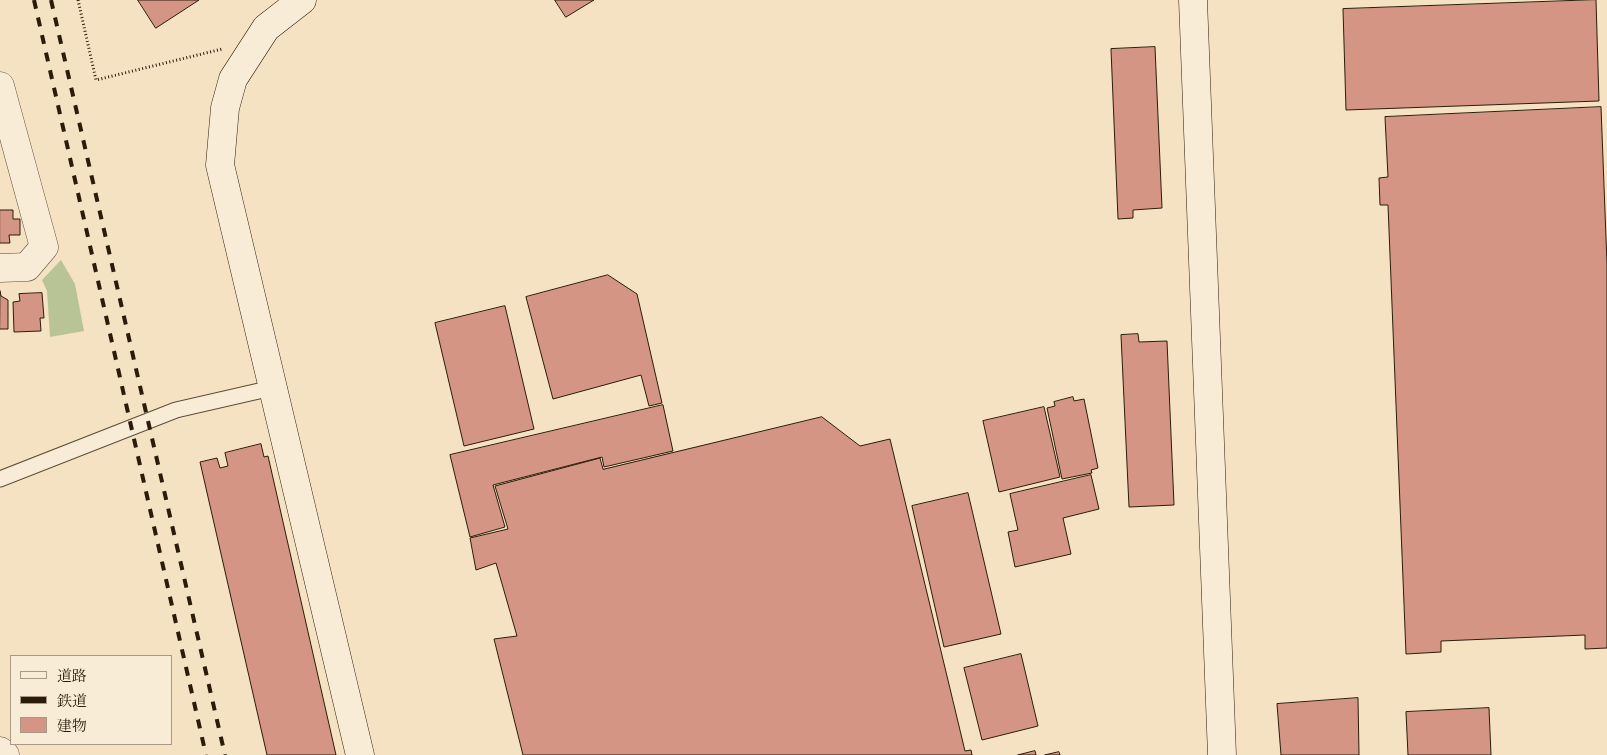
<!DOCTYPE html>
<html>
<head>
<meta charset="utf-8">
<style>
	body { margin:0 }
	#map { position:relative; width:1607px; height:755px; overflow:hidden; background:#f5e2c2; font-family:"Libre Caslon Text","Noto Serif JP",serif }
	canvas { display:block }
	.legend { position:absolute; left:10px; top:655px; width:162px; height:90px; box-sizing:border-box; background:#f8ecd7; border:1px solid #a69985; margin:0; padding:6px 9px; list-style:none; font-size:15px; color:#2b1c0a }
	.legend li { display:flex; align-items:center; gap:10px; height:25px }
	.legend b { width:25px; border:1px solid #a69985 }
</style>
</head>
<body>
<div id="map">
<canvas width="1607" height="755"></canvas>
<ul class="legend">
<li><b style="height:6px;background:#f8ecd7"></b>道路</li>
<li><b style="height:6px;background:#2b1c0a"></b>鉄道</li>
<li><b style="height:14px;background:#d59584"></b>建物</li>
</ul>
</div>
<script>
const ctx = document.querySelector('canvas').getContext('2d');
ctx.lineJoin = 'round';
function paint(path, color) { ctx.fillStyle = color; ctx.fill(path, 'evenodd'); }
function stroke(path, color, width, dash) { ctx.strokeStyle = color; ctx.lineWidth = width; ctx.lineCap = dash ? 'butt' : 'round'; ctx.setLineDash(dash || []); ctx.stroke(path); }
const green = new Path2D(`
	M61 260 75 284 84 331 50 337 47 291 42 280Z`);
const building = new Path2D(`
	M138 0H199L156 28Z
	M555 0H594L566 17Z
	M1596 0 1599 101 1346 110 1343 9Z
	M1155 47 1162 208 1133 210V218L1118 219 1111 49Z
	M1601 107 1607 264V648L1585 649V635L1441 641V652L1406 654 1388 205H1380L1379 178 1388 177 1385 117Z
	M0 210H13V219H20V235H9L10 243H0Z
	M608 275 637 294 662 403 649 406 641 375 553 399 526 297Z
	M0 291 1 296 8 300V329H0Z
	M42 293 44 318H40L41 331 14 332 13 302 20 301 19 294Z
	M505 306 534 429 464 446 435 323Z
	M1138 334 1139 342 1167 341 1174 505 1129 507 1121 335Z
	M1073 397 1074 401 1084 399 1098 468 1091 470 1092 473 1062 479 1047 408 1055 406 1054 402Z
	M663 405 673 451 604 467 602 457 493 485 505 527 470 537 450 455Z
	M1044 407 1060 477 999 492 983 421Z
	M822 417 860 446 890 439 965 751 971 750 972 755H523L494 639 517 636 496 563 476 570 470 538 508 529 495 486 600 458 603 469Z
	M261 444 264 457 268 456 336 755H267L200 462 217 458 220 468 228 466 225 453Z
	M1091 475 1099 509 1063 518 1071 554 1015 567 1008 532 1018 530 1010 494Z
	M968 493 1001 634 944 647 912 506Z
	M1021 654 1038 726 982 740 964 668Z
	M1358 698 1359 755H1281L1277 704Z
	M1489 708 1491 755H1408L1406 712Z
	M1035 751 1036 755H1018Z
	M1059 752 1060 755H1045Z`);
const path = new Path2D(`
	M78 0 96 80 222 49`);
const lane = new Path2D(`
	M0 479 176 410 272 388`);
const street = new Path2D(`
	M0 86 44 247 27 267 0 268
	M0 751 5 755`);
const secondary = new Path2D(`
	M302 0 266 28 233 79 225 108 220 165 360 755
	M1193 0 1222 755`);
const rail = new Path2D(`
	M34 0 206 755
	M51 0 225 755`);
paint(green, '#b8c495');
paint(building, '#d59584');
stroke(building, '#2b1c0a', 1);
stroke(lane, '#5e4e38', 17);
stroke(street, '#5e4e38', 29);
stroke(secondary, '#2b1c0a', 29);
stroke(path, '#2b1c0a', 3, [1, 2.5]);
stroke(lane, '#f8ecd7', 15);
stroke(street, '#f8ecd7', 28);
stroke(secondary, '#f8ecd7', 28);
stroke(rail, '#2b1c0a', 4, [9, 9]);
</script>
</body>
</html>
